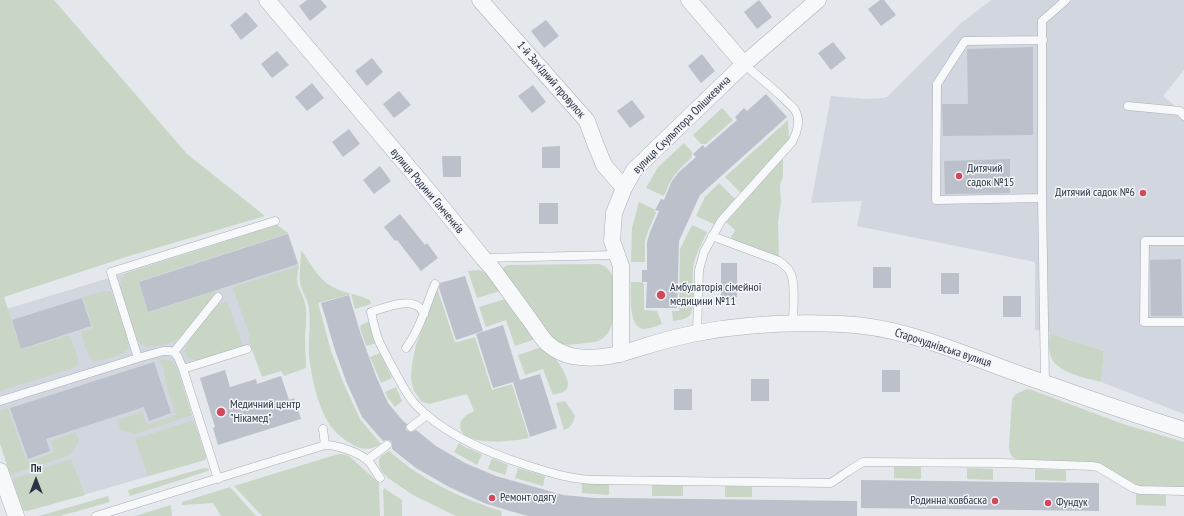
<!DOCTYPE html>
<html>
<head>
<meta charset="utf-8">
<style>
	body { margin:0 }
	#map { position:relative; width:1184px; height:516px; overflow:hidden; background:#e4e7ec; font-family:"PT Sans Narrow",sans-serif }
	canvas { display:block }
	.north { position:absolute; left:16px; top:460px; width:40px; height:40px; -webkit-text-stroke:3px #f4f6f9; paint-order:stroke; rotate:0deg; font-size:11px; font-weight:700; line-height:16px; text-align:center; color:#2b3445 }
	.north::after { content:''; display:block; margin:auto; width:14px; height:18px; background:#2b3445; clip-path:polygon(50% 0,100% 100%,50% 72%,0 100%) }
</style>
</head>
<body>
<div id="map">
<canvas width="1184" height="516"></canvas>
<div class="north">Пн</div>
</div>
<script>
const ctx = document.querySelector('canvas').getContext('2d');
ctx.lineJoin = 'round';
function paint(path, color) { ctx.fillStyle = color; ctx.fill(path, 'evenodd'); }
function stroke(path, color, width, dash) { ctx.strokeStyle = color; ctx.lineWidth = width; ctx.lineCap = dash ? 'butt' : 'round'; ctx.setLineDash(dash || []); ctx.stroke(path); }
function drawText(font, color, halo, rows, align = 'center') {
  ctx.font = font + ' "PT Sans Narrow",sans-serif'; ctx.lineWidth = 3; ctx.setLineDash([]); ctx.textBaseline = 'middle'; ctx.strokeStyle = halo; ctx.fillStyle = color; for (const [text, x, y, turn = 0] of rows) {
    ctx.save(); ctx.translate(x, y); ctx.rotate((+turn || 0) * Math.PI / 180); ctx.textAlign = isNaN(turn) ? turn : align; if (halo) ctx.strokeText(text, 0, 0); ctx.fillText(text, 0, 0); ctx.restore();
  }
}
const built = new Path2D(`
	M991 0H1184V70L1163 96 1184 113V414L1101 382 1104 351 1051 334 1050 332 1035 330V262L857 226 862 201 811 203 831 96 866 99 883 98 887 97 961 23Z
	M277 225 288 233 299 266 296 279 297 284 306 308V328L177 366 192 415 206 457 205 460 27 511 23 510 0 443V311L129 272Z`);
const green = new Path2D(`
	M0 0H54L187 154 265 216 129 256 4 297 21 350 69 335 78 357V364L76 367 0 391Z
	M722 108 733 120 706 144H701L693 135Z
	M788 120 789 139 741 193 725 177Z
	M684 143 692 152V157C677 171 672 176 664 196L646 188 658 167Z
	M783 157V177L780 185 781 203 778 221 779 257 733 240 731 237 735 230 726 222Z
	M719 183 735 199 714 224 696 216 705 197Z
	M639 202 654 209 656 213 648 231 645 241V262H631L632 228Z
	M277 225 288 233 138 281 148 313 215 291 216 294 184 335C176 341 168 344 158 346 152 347 145 348 140 343 134 337 125 300 121 290 120 282 121 276 129 272Z
	M692 225 707 232C702 244 694 256 693 269 692 280 695 308 690 315 686 320 678 320 673 321L672 311H679L680 249Z
	M301 250C310 262 318 279 331 286 342 293 357 294 370 300L371 304 355 309 351 294 318 303 331 351 343 382 360 419 381 444C370 451 360 450 350 443 341 438 333 430 328 422 317 404 311 375 309 355 308 339 311 324 309 309 308 300 302 292 300 283 299 273 301 260 301 250Z
	M599 264C607 266 612 273 614 280 614 299 619 330 600 340 595 343 589 342 585 343 571 345 567 346 554 342L501 272 505 266 509 265Z
	M299 266C293 288 303 289 306 308 307 319 305 329 305 340 305 349 306 359 306 368L284 376 281 371 262 377 250 344 249 334 233 288V287Z
	M479 270 488 273 500 291 477 298 468 271Z
	M631 282H641L644 284V310L657 311 662 324C656 326 649 329 643 329 628 327 631 293 631 282Z
	M437 288 455 342H458L475 337 492 390 512 384 529 438C515 441 461 448 460 426 460 418 468 414 474 411L467 394 429 404 421 401 414 391 412 384 411 377 412 364 416 345Z
	M103 291H110L112 293 128 339C128 343 129 346 128 349 126 354 100 361 94 361 86 356 84 341 81 332L93 328 83 297Z
	M508 298 535 339 515 346 506 320 486 327 479 307Z
	M227 301 243 346 198 360C169 360 197 330 204 322 209 316 213 309 218 305 220 303 224 302 227 301Z
	M370 321 371 329 376 343 366 346 360 328 361 325Z
	M1050 332 1051 334 1104 351 1101 382C1086 378 1057 373 1051 357 1048 349 1049 340 1050 332Z
	M539 348C542 348 545 349 548 351 555 356 572 380 567 388 565 393 558 393 553 395L543 369 525 375 518 355Z
	M380 353 392 378 381 383 370 357Z
	M160 360C168 359 173 361 177 367L192 415 135 434 121 430 117 420 142 412 147 425 176 415 163 374 165 372Z
	M396 387 402 401 395 407 388 398 385 392Z
	M1027 389 1032 390 1123 424 1184 442V488L1138 486 1099 464 1093 462 1016 459C1010 456 1010 453 1009 447L1012 399 1016 394Z
	M565 401 575 416C573 422 571 428 564 430L556 403Z
	M8 408 27 462 55 452 51 441 76 432 79 442 70 455 10 475 0 443V411Z
	M194 420 206 457 205 460 148 476 135 439Z
	M459 443 465 447 482 454 477 465 454 452Z
	M389 451C398 458 407 466 416 472 442 489 472 502 501 511L502 516H456L413 495 388 478 381 471 379 465V460L381 456Z
	M342 454 349 456 379 483 380 516H262L234 486 335 455Z
	M492 458 508 465 505 475 488 469Z
	M71 459 85 495 27 511 23 510 12 479Z
	M894 467H921V479L894 478Z
	M204 468 209 469 208 471 130 496 128 490Z
	M518 468 545 476 543 486 515 478Z
	M967 468 993 469V480L967 479Z
	M1035 469 1066 470V481L1035 480Z
	M582 483 609 484V495L582 493Z
	M652 485 683 486V496H652Z
	M725 486 752 487V497H725Z
	M230 487 256 516H221L213 503 182 505V502Z
	M384 488 402 500V516H384L383 490Z
	M1136 494H1166V506L1136 505Z
	M108 496 110 502 60 516H39Z
	M171 505 172 516H135Z`);
const building = new Path2D(`
	M307 0H321L327 7 310 21 299 6Z
	M759 0 772 17 757 29 744 12Z
	M880 0H884L896 15 881 26 868 9Z
	M246 12 258 26 241 40 230 25Z
	M546 20 559 36 544 48 531 31Z
	M833 42 846 58 831 70 818 53Z
	M1033 47V135L943 136 942 104H968L967 49Z
	M277 51 289 65 272 78 261 64Z
	M702 54 715 71 701 83 688 66Z
	M372 58 383 72 367 86 355 71Z
	M312 83 324 98 307 111 295 97Z
	M533 85 546 102 532 113 518 96Z
	M399 91 411 105 394 118 383 104Z
	M766 94 787 117 700 195 679 241 677 308H646L647 282H642V270H647V242L650 232 659 211 655 210 661 199 664 200 672 181 679 172 696 157 693 154 703 145 705 148 737 120 735 117 744 108 747 111Z
	M632 100 645 117 630 128 617 111Z
	M349 129 360 144 343 157 332 142Z
	M560 146V168H542V147Z
	M442 156H461V177H443Z
	M1010 159V193L945 194 944 161Z
	M380 166 391 181 374 194 363 180Z
	M539 203H558V224H539Z
	M400 214 425 245 427 243 438 258 421 271 397 240 395 241 384 227Z
	M288 234 298 264 148 312 139 282Z
	M1181 259 1182 316H1151L1150 260Z
	M721 263H737V297H721Z
	M873 267H891V288H873Z
	M941 273H959V294H941Z
	M465 276 483 331 456 340 439 288 440 283Z
	M349 295 361 335 376 376 388 403 403 421 407 424 406 427V430L411 432 416 430 436 446 465 463 496 476 563 495 595 498H615L857 501V516H528L510 511 484 503 449 487 416 468 392 449V445L391 441 387 440 383 441 362 417 346 381 335 350 321 303Z
	M1003 296H1021V317H1003Z
	M82 298 91 326 21 349 12 320Z
	M503 325 520 380 493 388 476 334Z
	M154 362 171 413 149 421 144 407 46 439 50 451 28 459 10 408Z
	M225 370 230 387 256 379 257 384 281 376 289 400 294 398 301 419 218 445 213 428 215 427 200 378Z
	M882 370H900V392H882Z
	M540 374 557 428 530 437 513 382Z
	M751 379H769V401H751Z
	M674 389H692V410H674Z
	M861 480 1099 483V511L861 508Z`);
const service = new Path2D(`
	M1128 106 1180 111 1184 116
	M1042 198 936 200 937 84 965 41 1043 40
	M712 236 779 261C783 264 788 268 790 272 796 281 793 312 793 324
	M1184 241H1145L1144 322H1184
	M483 258 616 255
	M424 314C423 312 422 310 420 308 409 297 384 308 371 312 373 321 375 330 378 339 383 351 390 362 396 374 402 384 407 396 415 404 443 434 491 454 529 466 551 473 573 480 597 480L831 483 847 472 863 462 1001 463 1092 466 1098 467 1133 488 1140 490 1184 491
	M697 333 699 270 704 252 721 221 792 142C797 133 801 120 795 110 792 106 787 102 784 99 771 86 757 76 744 64
	M406 348C420 329 426 306 435 284
	M138 358 111 272 275 221
	M183 369 247 349
	M1045 382 1042 198V21L1066 0
	M0 401 138 358 163 351H169L174 352
	M411 427 427 415
	M323 429 325 445
	M367 460 387 445
	M218 479 183 369 178 357 174 352 218 297
	M96 516 325 445C337 445 358 452 367 460 372 464 376 473 380 478`);
const minor = new Path2D(`
	M267 0 431 194 483 258 492 268C505 285 517 303 530 320 536 328 541 338 548 344 555 350 563 354 572 356 598 361 622 354 646 346 663 341 680 336 697 333 744 324 793 322 841 324 899 326 954 350 1008 370 1067 391 1125 412 1184 430
	M480 0 587 121 595 143 604 165 624 188
	M689 0 744 64
	M621 354V266L612 241 614 213 624 188 634 170 744 64 818 0
	M0 471 16 516`);
const markers = [
	[959,176,4,"#d1495b"],
	[1143,193,4,"#d1495b"],
	[661,295,5,"#d1495b"],
	[221,412,5,"#d1495b"],
	[492,498,4,"#d1495b"],
	[995,501,4,"#d1495b"],
	[1048,503,4,"#d1495b"]
];
const streetNames = [
	["1-й Західний провулок",551,80,49],
	["вулиця Скульптора Олішкевича",682,125,-45],
	["вулиця Родини Гамченків",427,191,50],
	["Старочуднівська вулиця",943,348,18]
];
const poiNames = [
	["Дитячий",967,169],
	["садок №15",967,183],
	["Дитячий садок №6",1135,193,"right"],
	["Амбулаторія сімейної",670,288],
	["медицини №11",670,302],
	["Медичний центр",230,405],
	["\"Нікамед\"",230,419],
	["Ремонт одягу",500,498],
	["Родинна ковбаска",987,501,"right"],
	["Фундук",1056,503]
];
paint(built, '#d2d6de');
paint(green, '#c9d6c5');
paint(building, '#bbc0ca');
stroke(service, '#a9aeb7', 9);
stroke(minor, '#a9aeb7', 17);
stroke(service, '#f7f8fa', 8);
stroke(minor, '#f7f8fa', 16);
for (const [x, y, r, color] of markers) { const dot = new Path2D(); dot.arc(x, y, r, 0, 2 * Math.PI); ctx.fillStyle = color; ctx.fill(dot); stroke(dot, '#f4f6f9', 1.5); }
drawText('12px', '#2b3445', '#f4f6f9', streetNames);
drawText('12px', '#2b3445', '#f4f6f9', poiNames, 'left');
</script>
</body>
</html>
